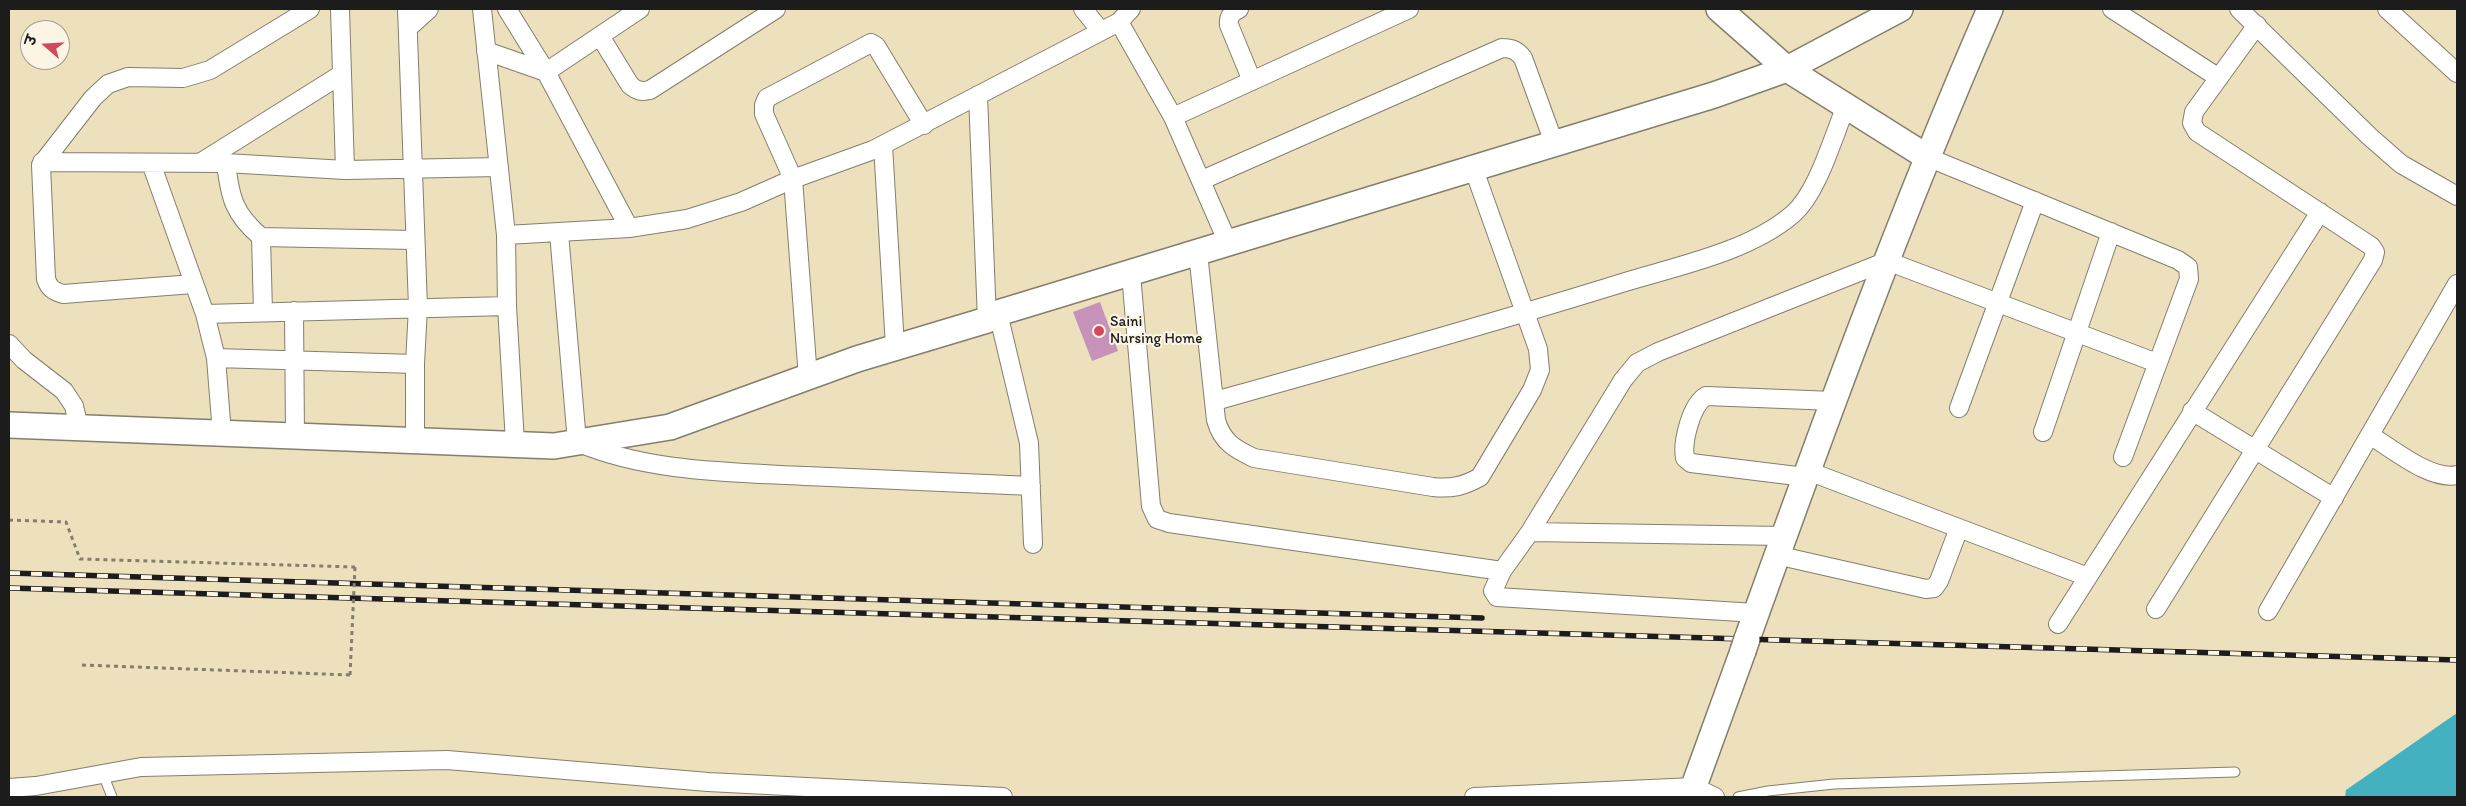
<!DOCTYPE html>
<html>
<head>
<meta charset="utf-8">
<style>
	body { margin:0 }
	#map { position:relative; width:2466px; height:806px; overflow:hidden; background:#ece0bd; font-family:Itim,"Playpen Sans Deva",sans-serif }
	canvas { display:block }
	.frame { position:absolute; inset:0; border:10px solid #1c1c1c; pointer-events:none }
	.north { position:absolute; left:20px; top:20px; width:50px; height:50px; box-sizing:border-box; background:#fcf5e5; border:1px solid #a29e95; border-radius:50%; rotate:289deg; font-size:14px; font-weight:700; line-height:20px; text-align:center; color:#1c1c1c }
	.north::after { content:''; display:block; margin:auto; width:18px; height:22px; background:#d1495b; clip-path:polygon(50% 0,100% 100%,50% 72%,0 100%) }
</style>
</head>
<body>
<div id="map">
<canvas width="2466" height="806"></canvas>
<div class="frame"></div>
<div class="north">उ</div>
</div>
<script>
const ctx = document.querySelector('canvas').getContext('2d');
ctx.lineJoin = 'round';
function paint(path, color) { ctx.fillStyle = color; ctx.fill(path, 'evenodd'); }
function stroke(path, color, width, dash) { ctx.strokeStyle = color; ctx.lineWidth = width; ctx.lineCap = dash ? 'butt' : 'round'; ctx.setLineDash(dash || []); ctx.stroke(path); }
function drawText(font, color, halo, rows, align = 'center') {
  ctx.font = font + ' Itim,sans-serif'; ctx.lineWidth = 4; ctx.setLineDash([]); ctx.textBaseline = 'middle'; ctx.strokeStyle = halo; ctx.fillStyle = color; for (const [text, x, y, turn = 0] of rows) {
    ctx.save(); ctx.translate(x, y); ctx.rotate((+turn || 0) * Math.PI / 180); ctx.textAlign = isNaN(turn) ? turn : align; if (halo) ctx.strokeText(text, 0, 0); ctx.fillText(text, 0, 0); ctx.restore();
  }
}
const water = new Path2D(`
	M2457 713V797H2345L2346 790Z`);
const building = new Path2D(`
	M1100 302 1118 351 1092 361 1073 312Z`);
const path = new Path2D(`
	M9 520 66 522 80 559 355 567
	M82 665 350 675`);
const lane = new Path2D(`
	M103 774 112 797
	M1738 797 1768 791 1834 784 2235 772`);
const street = new Path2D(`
	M340 9 345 170
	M407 9 418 307 415 364V442
	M482 9 506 235 507 306 515 443
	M507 9 546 72 629 228
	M1083 9 1101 31
	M1239 9C1231 13 1228 17 1229 25L1252 81
	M2112 9 2219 78
	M2239 9 2369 136 2401 164 2457 196
	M2387 9 2457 73
	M1119 22 1173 117 1228 243
	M408 28 429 9
	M600 36 630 85C637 91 641 92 650 90L776 9
	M486 51 546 72 640 9
	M978 95 987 320
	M1173 117 1409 9
	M883 145 895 347
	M1927 157 2178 260 2188 267 2189 279 2123 457
	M42 162 226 163 345 170 499 167
	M151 163 205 314 216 358 222 434
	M200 163 342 74
	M226 163C230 198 234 214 261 237L414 240
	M1202 180 1502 48C1511 48 1517 50 1523 58L1554 143
	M559 233 577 442C647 472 729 472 804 476 880 479 956 483 1031 486
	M506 235 629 228 687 219 741 202 793 179 873 150 1119 22 1131 9
	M261 237 263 312
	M1198 253 1216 420C1222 442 1235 449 1254 458L1433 487C1452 489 1464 486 1480 477L1532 390 1540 370 1538 349 1473 167
	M1131 274 1151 506 1157 519 1169 523 1502 571 1530 532 1623 380 1637 363 1658 352 1887 261 2157 363
	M193 284 63 294C53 291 49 288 46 279L41 165 93 98 108 84 128 77 183 78 210 70 310 9
	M294 311 295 437
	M998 313 1029 443 1033 544
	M205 314 507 306
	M9 344 24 360 64 391 74 406 79 428
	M216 358 415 364
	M808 378 793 179 764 114V105L767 98 871 43 876 46 924 125
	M1215 401C1351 363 1487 325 1622 283 1677 266 1749 252 1793 214 1818 192 1833 137 1846 106
	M1959 408 2035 201
	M2192 411 2334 498
	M2043 432 2111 232
	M2371 436C2393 449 2431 481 2457 475
	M1808 471 2088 577
	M1805 477 1691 463 1685 458C1682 442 1691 405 1706 396L1834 401
	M1530 532 1784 536
	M1776 555 1926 589 1934 588 1939 581 1959 528
	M1502 571 1493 591 1497 597 1756 613
	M2156 609 2373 260 2375 252 2371 246 2197 132 2192 123 2194 112 2257 25
	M2268 611 2457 284
	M2058 624 2320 212
	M9 788 36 786 141 767 447 760 708 782 1003 797
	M1474 797 1694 787 1715 797`);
const secondary = new Path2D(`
	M1719 9 1787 69 1927 157
	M9 425 554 446 670 427 857 359 987 320 998 313 1714 95 1787 69 1900 9
	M1747 639C1823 427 1900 215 1990 9
	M1690 797 1743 651`);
const rail = new Path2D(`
	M9 573 1482 618
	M9 588 2457 660`);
const pathBridge = new Path2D(`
	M350 675 355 567`);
const secondaryBridge = new Path2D(`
	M1743 651 1747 639`);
const markers = [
	[1099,331,6,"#d1495b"]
];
const poiNames = [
	["Saini",1110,322],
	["Nursing Home",1110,339]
];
paint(water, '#43b1c0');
paint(building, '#c692b9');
stroke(lane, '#847e6c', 11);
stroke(street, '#847e6c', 20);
stroke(secondary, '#847e6c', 28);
stroke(path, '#847e6c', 3, [4, 4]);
stroke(lane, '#fff', 9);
stroke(street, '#fff', 18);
stroke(secondary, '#fff', 25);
stroke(rail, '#1c1c1c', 5.5);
stroke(rail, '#fcf5e5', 4, [11]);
stroke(secondaryBridge, '#847e6c', 28, []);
stroke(pathBridge, '#847e6c', 3, [4, 4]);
stroke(secondaryBridge, '#fff', 25);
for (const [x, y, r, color] of markers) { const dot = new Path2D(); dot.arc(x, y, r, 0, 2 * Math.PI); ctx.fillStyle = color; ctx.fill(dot); stroke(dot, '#fcf5e5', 2); }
drawText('15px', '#1c1c1c', '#fcf5e5', poiNames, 'left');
</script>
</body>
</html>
